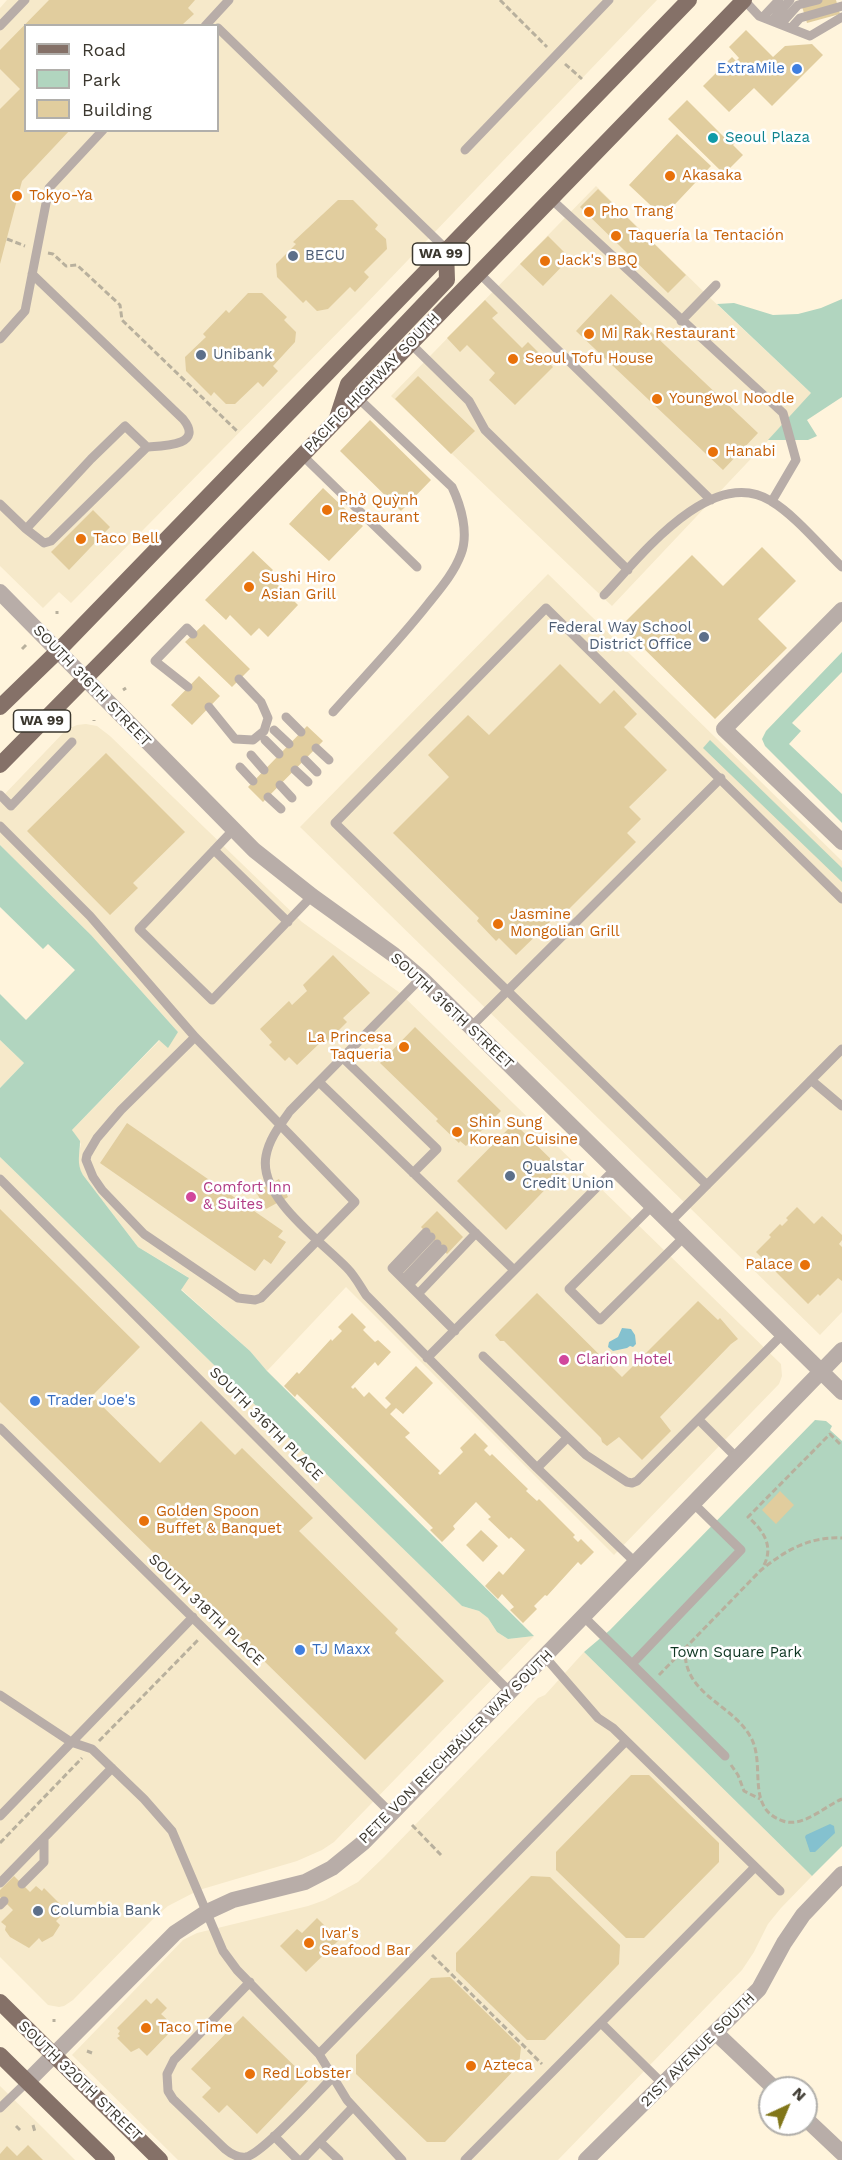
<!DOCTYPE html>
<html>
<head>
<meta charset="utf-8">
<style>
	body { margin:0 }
	#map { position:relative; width:842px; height:2160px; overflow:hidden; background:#fff4dc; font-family:"Work Sans",sans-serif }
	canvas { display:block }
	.legend { position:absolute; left:24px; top:24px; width:195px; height:108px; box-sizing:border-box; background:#fff; border:2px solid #b1afab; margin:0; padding:8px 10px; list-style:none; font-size:18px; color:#3b372e }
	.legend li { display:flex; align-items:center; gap:12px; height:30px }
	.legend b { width:30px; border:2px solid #b1afab }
	.north { position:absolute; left:758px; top:2076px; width:60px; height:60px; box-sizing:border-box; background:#fff; border:2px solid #b1afab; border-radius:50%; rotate:44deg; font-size:16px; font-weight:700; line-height:24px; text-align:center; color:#3b372e }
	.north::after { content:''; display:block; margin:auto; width:21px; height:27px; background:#817619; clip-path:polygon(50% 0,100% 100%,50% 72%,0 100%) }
</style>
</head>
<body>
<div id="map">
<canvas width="842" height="2160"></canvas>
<ul class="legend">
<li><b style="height:8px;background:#857168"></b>Road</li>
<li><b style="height:16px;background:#b1d5bf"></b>Park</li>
<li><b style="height:16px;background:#e1cd9e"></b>Building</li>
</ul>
<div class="north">N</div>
</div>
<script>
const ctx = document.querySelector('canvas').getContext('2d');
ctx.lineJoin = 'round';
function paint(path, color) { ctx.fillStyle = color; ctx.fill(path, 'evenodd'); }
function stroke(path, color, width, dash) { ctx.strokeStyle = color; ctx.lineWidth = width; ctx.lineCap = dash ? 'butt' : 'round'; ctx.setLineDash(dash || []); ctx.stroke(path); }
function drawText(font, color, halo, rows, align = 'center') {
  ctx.font = font + ' "Work Sans",sans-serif'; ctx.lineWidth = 5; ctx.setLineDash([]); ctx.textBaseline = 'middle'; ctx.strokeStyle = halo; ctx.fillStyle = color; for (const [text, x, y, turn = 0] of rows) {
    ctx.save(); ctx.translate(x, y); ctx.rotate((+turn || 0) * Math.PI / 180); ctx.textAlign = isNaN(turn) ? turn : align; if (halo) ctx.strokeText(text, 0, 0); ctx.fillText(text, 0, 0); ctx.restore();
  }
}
const built = new Path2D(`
	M7 0H657L363 307 71 603 59 592 43 608 0 566V8ZM26 26H218V130H26Z
	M596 186 707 295 812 394 612 606 391 396Z
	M548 574 842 861V1312L820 1335 300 827Z
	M86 724 97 726 110 736 302 922 400 993 781 1364 782 1376 779 1384 614 1555 346 1287 267 1371 250 1351 181 1289 188 1277 138 1247 83 1175 79 1168 78 1158 81 1144 72 1130 160 1040 178 1032 91 935 0 845V799L66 730 77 725Z
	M0 1040 24 1063 0 1088Z
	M0 1157 462 1606 479 1611 488 1618 497 1632 508 1639 534 1636 334 1842 322 1850 297 1861 199 1890 168 1906 153 1919 73 2000 64 2006 59 2007 48 2005 0 1957Z
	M584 1652 812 1876 781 1908 768 1924 754 1952 742 1970 558 2160H178L72 2055 183 1940 197 1933 308 1906 325 1900 358 1882 384 1857 538 1698 545 1695Z
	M0 2086 38 2123 75 2160H0Z`);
const green = new Path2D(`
	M842 299V397L807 420 817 436 808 440H768L811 393 717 304 734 303 773 315 798 314 821 308Z
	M842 652V672L792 723 801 731 789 744 842 794V823L765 746 762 739 766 731Z
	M710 740 842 868V882L703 748Z
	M0 845 91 935 178 1032 168 1048 159 1040 72 1130 80 1141C80 1154 76 1163 83 1175L138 1247 189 1278 181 1290 250 1351 267 1371 534 1636 508 1639 497 1632 488 1618 479 1611 462 1606 0 1157V1088L24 1063 0 1040V994L26 1020 75 970 48 944 43 949 0 907Z
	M815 1420 826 1421 832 1426 830 1430 842 1441V1846L812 1876 584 1652 610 1630Z`);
const water = new Path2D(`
	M622 1328 631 1329 635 1335 636 1344 633 1347 630 1346 627 1348 613 1351 608 1347 609 1342 618 1337Z
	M830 1824 834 1826 835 1833 815 1852H810L805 1837 806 1835Z`);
const building = new Path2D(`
	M49 0H195L188 8 194 14 183 24 185 26H26V130H70L22 181 0 264V109L20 89 0 69V50Z
	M800 0H836L840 14 807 23Z
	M746 30 773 57 785 46 812 44 823 55 772 106 754 88 729 112 703 86 732 57 736 61 739 58 729 47Z
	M687 100 724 137 731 131 738 139 733 145 743 155 724 174 668 119Z
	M677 134 711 166 663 217 629 185Z
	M598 189 686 275 668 293 580 207Z
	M338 200H353L378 225 375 229 386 239 387 249 364 272 369 277 355 292 350 287 328 309 317 311 306 300 303 303 277 277 276 264 296 244 293 242Z
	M548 236 570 258 543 286 520 264Z
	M248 293H262L287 317 284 320 296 332 295 342 273 366 278 371 263 387 258 382 235 404H226L214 392 211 396 186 371 185 357 206 337 203 334 226 310 229 313Z
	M611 294 758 433 723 470 576 331Z
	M485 300 498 313 492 318 522 348 528 342 553 367 515 405 489 380 495 373 467 345 460 352 447 338Z
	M418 376 475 431 451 454 395 399Z
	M370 420 431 480 401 511 340 451Z
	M323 488 363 526 329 561 289 524Z
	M93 510 110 527 69 570 51 552Z
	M762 547 796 581 758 619 787 648 715 719 621 626 692 555 723 586Z
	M253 551 273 570 268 575 298 605 268 637 259 628 251 636 230 615 226 620 205 600Z
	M204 624 250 669 232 687 185 642Z
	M560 664 600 704 614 690 637 714 624 727 667 770 629 807 641 819 627 833 636 842 556 922 553 919 516 955 499 938 496 941 477 921 479 918 393 833 449 777 428 755 468 715 489 735Z
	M199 676 220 696 192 725 171 705Z
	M307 726 323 741 263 802 248 787Z
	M106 753 185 832 133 883 138 888 110 915 27 831Z
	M333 955 370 993 343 1018 347 1022 326 1043 323 1040 297 1065 289 1057 285 1061 269 1045 272 1042 260 1029 289 1001 292 1005 307 991 303 985Z
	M415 1027 501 1111 466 1146 460 1141 459 1143 436 1121 438 1119 380 1063Z
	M127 1123 283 1231 278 1237 286 1242 271 1264 264 1259 255 1271 100 1163Z
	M514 1123 563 1171 506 1230 457 1181Z
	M279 1179 288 1197 266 1209 256 1192Z
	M797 1207 814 1224 822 1216 842 1235V1240L839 1244 842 1247V1281L838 1278 820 1296 818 1294 808 1304 756 1252 771 1237 769 1235 780 1224 782 1226 788 1220 786 1218Z
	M0 1209 140 1347 92 1396 160 1463 201 1421 235 1455 242 1448 313 1518 299 1531 398 1629 395 1633 444 1681 365 1760 0 1402Z
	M437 1211 463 1237 447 1254 421 1227Z
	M537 1293 622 1377 698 1301 718 1320 720 1318 738 1339 731 1344 660 1417 671 1431 642 1460 619 1437 607 1446 602 1442 601 1438 504 1341H500L495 1335Z
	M352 1313 366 1327 363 1330 375 1342 378 1340 391 1352 378 1366 375 1362 351 1387 353 1389 355 1387 364 1397 369 1392 386 1409 391 1404 385 1398 416 1366 433 1383 403 1414 396 1408 390 1414 410 1433 405 1437 440 1471 438 1473 440 1475 463 1452 460 1448 475 1433 488 1446 484 1450 490 1456 492 1454 528 1489 526 1491 537 1501 539 1499 575 1535 573 1537 578 1542 581 1539 594 1552 581 1565 578 1562 547 1596 545 1595 534 1606 537 1609 523 1623 510 1610 514 1607 502 1594 498 1599 485 1586 499 1571 503 1575 525 1550 511 1537 509 1539 488 1519 491 1517 476 1502 453 1526 455 1529 442 1542 430 1530 433 1528 297 1394 295 1397 284 1386 297 1372 299 1374 331 1339 332 1341 342 1331 338 1327Z
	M780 1491 794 1505 776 1524 762 1510Z
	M481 1530 498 1546 483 1562 466 1545Z
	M631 1775H649L719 1843V1862L644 1938H626L556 1870V1852Z
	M14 1876 30 1892 36 1886 42 1891 44 1888 61 1905 59 1907 65 1912 56 1921 60 1925 53 1936 42 1942 39 1938 29 1948 10 1937 5 1930 6 1926 1 1922 13 1910 0 1897V1890Z
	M531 1876 550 1877 620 1945 619 1964 545 2040H527L456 1971V1953Z
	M317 1918 339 1940 306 1972 280 1946 297 1929 302 1933Z
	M450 1977 521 2047 519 2065 445 2142H427L356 2074V2055L431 1978Z
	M157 1998 167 2008 161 2014 175 2027 147 2056 139 2048 131 2052 117 2038 120 2036 118 2034 120 2031 117 2028 146 1999 151 2004Z
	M243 2016 309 2080 257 2134 227 2105 219 2113 202 2097 211 2088 191 2069Z
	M28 2145 43 2160H0V2154L7 2146 17 2156Z`);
const path = new Path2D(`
	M500 0 547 47
	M565 64 582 79
	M7 239 25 246
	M48 253 53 254 66 266 77 265 120 305 122 320 238 432
	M57 614V611
	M22 649 26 645
	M123 690 126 688
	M94 721V720
	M764 1565C774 1546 763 1530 748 1517L830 1434 842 1446
	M685 1648C683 1695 730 1702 750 1736 767 1763 744 1808 783 1821 803 1828 825 1806 842 1799
	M659 1675 760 1571C784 1551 810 1536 842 1538
	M99 1741 198 1640
	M731 1765 738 1775 744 1791 760 1799
	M412 1825 441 1855
	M0 1843 82 1758
	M432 1955 542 2064
	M54 2019V2022
	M87 2051 92 2053
	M33 2125 35 2132
	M16 2126 20 2130`);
const service = new Path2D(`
	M744 0 759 16 810 36 842 17
	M763 17 779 0
	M772 21 790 0
	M781 24 798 5 818 0
	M0 26 25 0
	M205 26 229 0
	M218 28 446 249
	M791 28 800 18 842 6
	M465 150 609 0
	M551 199 783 413 796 460 772 501
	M479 273 711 500
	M681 321 716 285
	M0 339 25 311 49 188 103 130
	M411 344 469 401 485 430 628 570
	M302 455 417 567
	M0 504 26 529 91 459 125 426 147 447C162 446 205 446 183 419L32 274
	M26 529 44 543 51 541 147 447
	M604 595C640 557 711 464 771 501 795 515 822 548 842 567
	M188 687 155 661 187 628 193 634
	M209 707 235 739 253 740 264 731 268 718 261 702 239 679
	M333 712C365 676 398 642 428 604 440 589 454 573 461 554 469 533 461 506 452 487L358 398
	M286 717 301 732
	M274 730 289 744
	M265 740 279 754
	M316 748 329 760
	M251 755 264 770
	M305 760 317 772
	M240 767 253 781
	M295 770 308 782
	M280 785 292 798
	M0 795 11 806 72 742
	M268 797 281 809
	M0 826 90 916 195 1037 355 1202 261 1298 255 1300 238 1298 144 1234 102 1190 93 1177 86 1160 87 1155 97 1138 121 1110 195 1037
	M233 830 139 929 212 1000 312 896
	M214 850 288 922
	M421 978 290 1111C280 1125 269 1139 266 1156 258 1197 321 1241 347 1268 355 1276 360 1286 366 1295L537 1468 636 1563
	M471 1027 721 778
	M343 1058 437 1149 413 1173
	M811 1080 842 1106
	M319 1082 514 1270
	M0 1179 510 1692
	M707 1185 335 823 546 608 842 899
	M652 1206 569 1289 600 1320 684 1237
	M669 1223 842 1049
	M426 1232 392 1268 455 1331
	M397 1273 431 1237
	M404 1279 437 1244
	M409 1285 443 1249
	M418 1294 476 1233
	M483 1356 586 1455 627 1482 632 1483 637 1481 782 1335
	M427 1358 615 1169
	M699 1420 737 1458
	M0 1428 391 1813
	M537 1468 567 1438
	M584 1617 632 1664 741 1550 693 1503
	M545 1657 598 1718 613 1728 780 1891
	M632 1664 725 1756
	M0 1695 71 1742 92 1749 144 1799 172 1831 223 1951 237 1970 319 2054 347 2100 402 2160
	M0 1816 193 1617
	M0 1883 112 1768
	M22 1884 44 1862V1839
	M0 1905 4 1901
	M250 1982 174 2060 167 2074 168 2091 173 2099 225 2149C231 2154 238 2158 246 2157 263 2153 317 2093 333 2077
	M601 2023 663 2084
	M319 2054 626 1741
	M0 2108 27 2082
	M274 2136 298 2160
	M320 2142 339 2160
	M302 2160 353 2107
	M465 2160 755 1867`);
const minor = new Path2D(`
	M842 610 724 729 842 842
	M716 2033 774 2088
	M806 2119 842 2153
	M586 2160 759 1989 784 1943 803 1915 842 1874`);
const tertiary = new Path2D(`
	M0 592 254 850 312 896 394 955 421 978 842 1392
	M27 2082 175 1933 207 1912 233 1900 305 1882 332 1868 364 1842 842 1350`);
const primary = new Path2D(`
	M337 418 348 384 447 280 446 249
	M0 707 59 650 689 0
	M0 765 128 635 744 0
	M0 2002 160 2160
	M0 2055 107 2160`);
const markers = [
	[797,69,6,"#3f7fe0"],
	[713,138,6,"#0f9aa8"],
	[670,176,6,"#e8710a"],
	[17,196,6,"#e8710a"],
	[589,212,6,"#e8710a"],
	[616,236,6,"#e8710a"],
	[293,256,6,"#5c6f8a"],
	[545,261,6,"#e8710a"],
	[589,334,6,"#e8710a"],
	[201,355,6,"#5c6f8a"],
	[513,359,6,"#e8710a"],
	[657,399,6,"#e8710a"],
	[713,452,6,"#e8710a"],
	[327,510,6,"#e8710a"],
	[81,539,6,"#e8710a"],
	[249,587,6,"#e8710a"],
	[704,637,6,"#5c6f8a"],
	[498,924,6,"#e8710a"],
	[404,1047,6,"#e8710a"],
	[457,1132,6,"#e8710a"],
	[510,1176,6,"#5c6f8a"],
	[191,1197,6,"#d1479c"],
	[805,1265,6,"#e8710a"],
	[564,1360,6,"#d1479c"],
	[35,1401,6,"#3f7fe0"],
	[144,1521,6,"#e8710a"],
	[300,1650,6,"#3f7fe0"],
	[38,1911,6,"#5c6f8a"],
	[309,1943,6,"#e8710a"],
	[146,2028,6,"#e8710a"],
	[471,2066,6,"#e8710a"],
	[250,2074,6,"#e8710a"]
];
const shields = [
	[441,254,57],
	[42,721,57]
];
const shieldNames = [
	["WA 99",441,254],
	["WA 99",42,721]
];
const shopNames = [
	["ExtraMile",785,69,"right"],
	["Trader Joe's",47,1401],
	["TJ Maxx",312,1650]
];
const cultureNames = [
	["Seoul Plaza",725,138]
];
const foodNames = [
	["Akasaka",682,176],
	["Tokyo-Ya",29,196],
	["Pho Trang",601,212],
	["Taquería la Tentación",628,236],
	["Jack's BBQ",557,261],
	["Mi Rak Restaurant",601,334],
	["Seoul Tofu House",525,359],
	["Youngwol Noodle",669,399],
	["Hanabi",725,452],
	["Phở Quỳnh",339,501],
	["Restaurant",339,518],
	["Taco Bell",93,539],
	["Sushi Hiro",261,578],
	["Asian Grill",261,595],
	["Jasmine",510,915],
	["Mongolian Grill",510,932],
	["La Princesa",392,1038,"right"],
	["Taqueria",392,1055,"right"],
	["Shin Sung",469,1123],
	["Korean Cuisine",469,1140],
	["Palace",793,1265,"right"],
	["Golden Spoon",156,1512],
	["Buffet & Banquet",156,1529],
	["Ivar's",321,1934],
	["Seafood Bar",321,1951],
	["Taco Time",158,2028],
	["Azteca",483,2066],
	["Red Lobster",262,2074]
];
const serviceNames = [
	["BECU",305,256],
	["Unibank",213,355],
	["Federal Way School",692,628,"right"],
	["District Office",692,645,"right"],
	["Qualstar",522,1167],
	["Credit Union",522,1184],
	["Columbia Bank",50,1911]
];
const streetNames = [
	["PACIFIC HIGHWAY SOUTH",372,383,-46],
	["SOUTH 316TH STREET",92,686,46],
	["SOUTH 316TH STREET",452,1011,43],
	["SOUTH 316TH PLACE",266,1424,45],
	["SOUTH 318TH PLACE",206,1610,44],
	["PETE VON REICHBAUER WAY SOUTH",456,1747,-45],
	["21ST AVENUE SOUTH",698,2050,-45],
	["SOUTH 320TH STREET",80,2081,44]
];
const hotelNames = [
	["Comfort Inn",203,1188],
	["& Suites",203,1205],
	["Clarion Hotel",576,1360]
];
const parkNames = [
	["Town Square Park",736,1653]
];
paint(built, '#f6e9ca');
paint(green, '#b1d5bf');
paint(water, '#84c1cf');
paint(building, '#e1cd9e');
stroke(path, '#b8b09d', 3, [6, 3]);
stroke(service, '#b8ada8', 9);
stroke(minor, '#b8ada8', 16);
stroke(tertiary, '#b8ada8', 16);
stroke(primary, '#857168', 16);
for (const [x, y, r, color] of markers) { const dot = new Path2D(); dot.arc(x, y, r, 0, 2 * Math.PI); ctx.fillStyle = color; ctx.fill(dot); stroke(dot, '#fff', 2); }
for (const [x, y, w] of shields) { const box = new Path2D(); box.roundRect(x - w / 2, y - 11, w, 22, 4.5); ctx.fillStyle = '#fff'; ctx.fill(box); stroke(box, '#3b372e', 1.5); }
drawText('bold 14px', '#3b372e', null, shieldNames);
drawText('15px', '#366cbe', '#fff', shopNames, 'left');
drawText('15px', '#0d838f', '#fff', cultureNames, 'left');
drawText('15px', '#c56008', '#fff', foodNames, 'left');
drawText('15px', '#4e5e75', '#fff', serviceNames, 'left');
drawText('15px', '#3b372e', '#fff', streetNames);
drawText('15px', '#b23c85', '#fff', hotelNames, 'left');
drawText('15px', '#0e3622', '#fff', parkNames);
</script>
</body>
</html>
